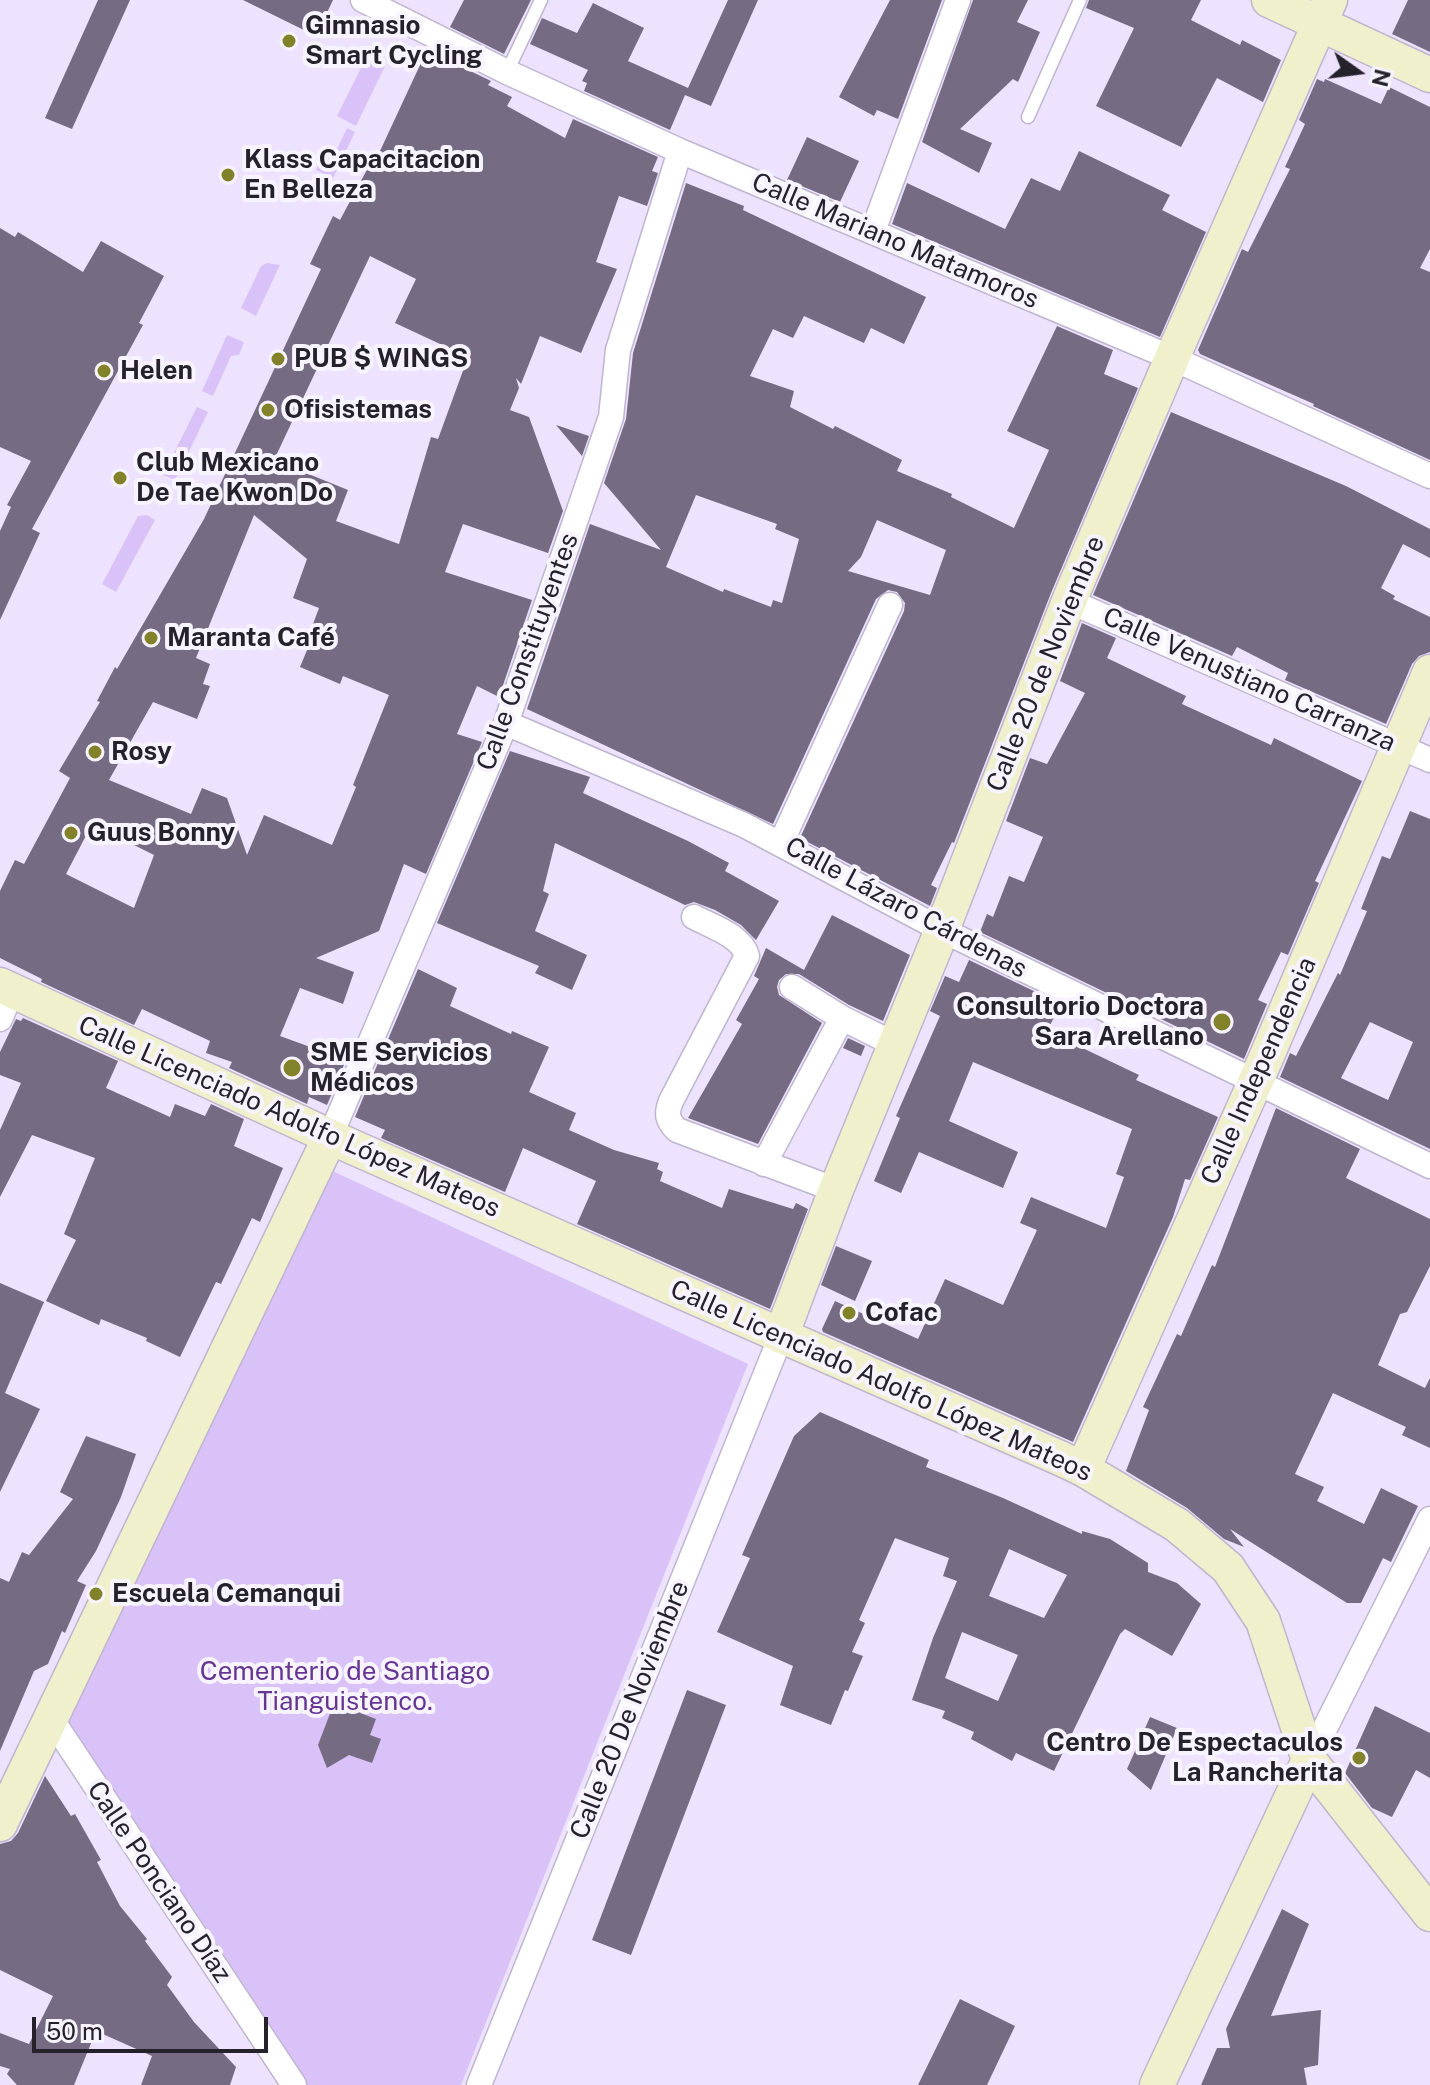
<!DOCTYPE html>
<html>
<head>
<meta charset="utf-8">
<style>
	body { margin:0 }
	#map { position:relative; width:1430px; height:2085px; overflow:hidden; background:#eee3fe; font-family:"Public Sans",sans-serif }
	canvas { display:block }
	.north { position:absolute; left:1318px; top:32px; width:80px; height:80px; -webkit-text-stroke:6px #f8f4ff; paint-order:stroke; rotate:104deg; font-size:22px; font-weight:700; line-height:32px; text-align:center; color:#26222b }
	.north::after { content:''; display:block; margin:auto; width:28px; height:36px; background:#26222b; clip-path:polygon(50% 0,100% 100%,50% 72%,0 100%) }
	.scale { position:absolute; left:32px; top:2017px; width:236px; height:36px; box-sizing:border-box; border:4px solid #26222b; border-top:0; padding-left:10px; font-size:24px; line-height:28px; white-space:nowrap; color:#26222b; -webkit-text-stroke:6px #f8f4ff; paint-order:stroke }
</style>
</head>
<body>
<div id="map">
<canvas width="1430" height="2085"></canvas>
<div class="north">N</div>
<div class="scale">50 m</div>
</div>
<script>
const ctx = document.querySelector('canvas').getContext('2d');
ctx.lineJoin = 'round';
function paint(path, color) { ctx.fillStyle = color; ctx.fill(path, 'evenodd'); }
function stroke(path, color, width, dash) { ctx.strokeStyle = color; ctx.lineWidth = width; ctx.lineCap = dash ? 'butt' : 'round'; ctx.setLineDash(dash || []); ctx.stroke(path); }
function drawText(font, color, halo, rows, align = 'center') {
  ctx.font = font + ' "Public Sans",sans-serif'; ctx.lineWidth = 8; ctx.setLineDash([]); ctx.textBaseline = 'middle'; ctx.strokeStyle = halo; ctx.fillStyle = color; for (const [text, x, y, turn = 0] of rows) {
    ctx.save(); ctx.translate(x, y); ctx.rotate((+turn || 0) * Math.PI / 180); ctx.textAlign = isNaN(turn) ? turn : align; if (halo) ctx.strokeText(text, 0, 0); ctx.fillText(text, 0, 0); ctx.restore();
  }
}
const green = new Path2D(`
	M373 60 385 66 356 126 337 116 362 66Z
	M347 128 355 132 333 178 316 170 321 159 338 147Z
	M267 263 280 265 256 316 241 308 261 266Z
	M227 335 244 342 239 355 231 356 213 396 202 391Z
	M197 407 208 412 175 480 163 475Z
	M147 515 155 520 116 592 102 584 138 516Z
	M313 1162 748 1364 461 2085H305L61 1724Z`);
const building = new Path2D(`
	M98 0H130L72 129 45 118Z
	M243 0H333L316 36Z
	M464 0H531L504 54 450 27Z
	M728 0H758L711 106 685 95 670 130 584 91 587 83 582 81 588 70 530 44 542 18 577 33 593 3 644 28 628 61 688 88Z
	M890 0H942L898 119 877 110 874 116 839 97Z
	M973 0H1028L1017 22 1040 32 1018 82 1013 79 960 129 992 143 979 173 922 142Z
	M1089 0H1201L1191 20 1240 45 1242 40 1281 60 1263 102 1217 78 1181 147 1096 106 1134 28 1086 8Z
	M1408 0H1430V52L1392 34Z
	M427 50 491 81 488 85 512 97 507 106 565 138 573 119 658 157 652 171 658 173 647 206 619 196 596 262 617 269 581 353 540 336 521 384 516 378 519 388 510 410 529 417 563 511 548 553 463 524 445 572 532 600 499 697 477 686 457 734 482 742 426 874 404 864 379 931 316 958 354 972 343 1004 300 988 280 1036 346 1060 327 1105 309 1097 307 1104 229 1068 232 1062 206 1053 210 1041 142 1009 134 1025 41 982 42 979 0 958V891L15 860 24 864 70 778 59 771 100 702 97 701 115 667 117 669 204 519 321 269 310 264 333 216 340 220 370 164 373 166ZM370 256 416 279 395 323 468 357 438 439 431 437 399 544 336 521 348 490 274 460ZM254 515 307 559 293 598 319 608 313 624 317 626 300 667 340 684 343 676 389 695 353 785 356 787 332 845 264 815 247 855 227 798 202 788 191 814 109 780 153 702 197 719 210 686 203 684 210 664 196 658ZM92 824 154 855 134 908 66 874Z
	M1317 79 1324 82 1325 79 1381 104 1389 87 1430 107V249L1420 268 1430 272V460L1313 406 1314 404 1200 354 1198 350 1242 249 1248 252 1290 169 1285 167 1305 124 1299 120Z
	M807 137 859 161 840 202 787 180Z
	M1079 151 1170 195 1162 210 1206 232 1160 337 892 224 907 183 1005 229 1031 178 1060 191Z
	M686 183 744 206 743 210 926 297 904 344 871 328 864 343 804 316 793 338 773 329 750 376 794 391 790 407 833 429 835 426 902 460 897 471 952 494 951 497 1014 528 1049 450 1007 431 1057 326 1113 350 1104 374 1138 388 1051 593 954 843 952 842 931 885 937 888 930 906 800 838 904 611 905 603 897 592 888 590 876 599 773 824 527 709 590 524 661 550 604 483 626 419 633 353ZM696 495 777 524 775 529 799 539 782 603 773 600 771 607 724 589 723 592 666 567ZM877 520 946 550 930 595 848 571 861 557Z
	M0 228 15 237 18 232 83 272 101 241 164 276 139 323 143 325 32 529 40 533 0 620V531L11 507 7 505 31 461 0 447Z
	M1171 412 1346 486 1430 529V558L1403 544 1381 588 1395 596 1393 599 1430 617V652L1419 656 1412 664 1386 724 1285 680 1288 673 1237 647 1232 656 1093 595Z
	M556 425 589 436 582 456Z
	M1082 623 1116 638 1107 658 1186 696 1182 704 1271 745 1274 738 1362 781 1315 881 1319 883 1288 955 1281 952 1258 1000 1267 1004 1244 1059 980 932 987 914 993 917 1009 876 1024 882 1043 837 1006 821 1030 758 1047 764 1085 693 1060 681Z
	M510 751 590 777 583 793 688 841 729 863 725 871 779 901 756 940 741 925 715 910 694 902 685 905 555 843 543 891 549 894 535 931 587 955 572 990 535 973 539 966 437 923Z
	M1410 811 1430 819V1149L1280 1077 1290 1053 1296 1056 1338 973 1340 975 1367 911 1361 909 1382 856 1390 859ZM1370 1022 1413 1042 1388 1100 1341 1078Z
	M832 915 910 955 883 1021 849 1005 799 974H786L779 980 777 987 779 995 822 1023 758 1144 688 1118 742 1024 736 1020 759 979 754 976 766 948 804 970Z
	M969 960 1061 1004 1047 1031 1139 1075 1136 1080 1218 1117 1190 1180 1185 1179 1173 1217 1073 1442 823 1332 822 1329 835 1301 918 1339 945 1279 1003 1305 1037 1230 1020 1223 1031 1197 1106 1228 1124 1177 1116 1174 1132 1129 973 1062 949 1121 1018 1152 1003 1188 919 1152 901 1193 874 1181 900 1118 896 1116 940 1016 930 1011 945 976 959 982Z
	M418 969 457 988 450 1006 511 1034 512 1031 549 1047 529 1092 576 1113 569 1130 614 1150 659 1163 657 1169 663 1172 660 1181 722 1208 729 1189 793 1209 796 1203 808 1209 770 1309 577 1224 596 1181 523 1148 505 1192 381 1138 385 1130 355 1117Z
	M23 1018 118 1061 106 1088 170 1117 175 1104 205 1116 211 1104 244 1119 234 1146 283 1168 260 1222 252 1218 221 1284 216 1282 180 1357 146 1341 147 1338 101 1319 99 1325 46 1301 76 1240 64 1234 95 1158 32 1135 0 1197V1130L21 1083 0 1075V1052L16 1019 21 1021Z
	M848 1038 865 1046 861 1056 843 1048Z
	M1276 1108 1360 1149 1346 1178 1430 1219V1266L1407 1312 1400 1314 1378 1365 1425 1388 1430 1378V1448L1402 1435 1406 1427 1333 1393 1295 1474 1324 1487 1317 1501 1364 1524 1381 1488 1418 1506 1391 1562 1383 1558 1361 1603H1347L1230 1529 1244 1547 1224 1539 1187 1508 1126 1471 1149 1410 1143 1407 1177 1334 1181 1336 1212 1265 1215 1267Z
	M836 1246 872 1261 855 1301 821 1285Z
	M0 1283 44 1302 5 1393 40 1409 0 1492Z
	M820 1412 929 1460 926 1467 1003 1498 1082 1534V1531L1110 1539 1148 1563V1572L1177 1583 1201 1604 1172 1656 1125 1629 1120 1634 1054 1771 1016 1753 1012 1761 971 1739 974 1732 942 1718 945 1711 912 1700 933 1638 957 1581 943 1576 949 1558 895 1538 859 1620 865 1623 852 1652 863 1656 848 1691 845 1690 831 1725 780 1705 793 1666 717 1632 750 1558 742 1555 794 1436ZM1009 1549 1067 1575 1044 1618 989 1596ZM962 1632 1018 1655 998 1701 945 1678Z
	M86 1436 136 1454 121 1497 96 1551 77 1581 86 1585 65 1633 62 1631 48 1664 34 1671 0 1751V1578L9 1582 22 1552 29 1555 73 1499 60 1492Z
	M687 1690 726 1705 631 1955 592 1940Z
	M334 1703 376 1719 370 1735 381 1739 372 1763 349 1755 327 1768 318 1745Z
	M1375 1706 1430 1733V1778L1416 1770 1392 1817 1372 1808 1345 1773Z
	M1150 1717 1177 1728 1151 1790 1127 1769Z
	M45 1776 71 1816 75 1814 101 1860 97 1862 120 1906 147 1939 145 1941 172 1977 167 1985 194 2022 236 2067 230 2085H141L152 2056 96 2031 74 2085H17L7 2074 10 2069 0 2066V2033L29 2044 53 1996 0 1970V1844L11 1841 18 1833Z
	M1282 1909 1309 1924 1271 2016 1321 2010 1318 2065 1304 2068 1307 2085H1201L1217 2048H1230L1226 2029Z
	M960 1999 1015 2026 987 2085H918Z`);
const lane = new Path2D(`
	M507 72 541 0
	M1028 117 1080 0`);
const street = new Path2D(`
	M363 0 507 72 680 151 1172 358 1430 476
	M873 231 958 0
	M1069 601 1430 760
	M506 723 744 825 942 930 1430 1166
	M781 843 890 605
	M694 917C711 926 742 936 747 956L671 1101C666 1114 667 1120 677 1130L836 1190
	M792 987 842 1018 896 1045
	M0 1019 12 991
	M330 1137 506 723 611 417 618 350 680 151
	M764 1164 842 1018
	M52 1720 294 2085
	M1309 1760 1430 1519
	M479 2085 781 1336`);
const secondary = new Path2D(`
	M1269 0 1430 75
	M0 985 355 1148 1062 1459 1083 1469 1177 1525 1228 1568 1263 1621 1309 1760 1430 1914
	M781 1336 836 1190 942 930 1069 601 1172 358 1330 0
	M1083 1469 1266 1058 1430 672
	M0 1824 330 1137
	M1157 2085 1309 1760`);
const markers = [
	[289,41,8,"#82822b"],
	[228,175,8,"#82822b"],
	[278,359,8,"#82822b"],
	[104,371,8,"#82822b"],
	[268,410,8,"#82822b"],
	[120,478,8,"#82822b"],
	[151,638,8,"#82822b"],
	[95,752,8,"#82822b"],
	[71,833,8,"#82822b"],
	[1222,1022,10,"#82822b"],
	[292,1068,10,"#82822b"],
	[849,1313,8,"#82822b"],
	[96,1594,8,"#82822b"],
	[1359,1758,8,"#82822b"]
];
const poiNames = [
	["Gimnasio",305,26],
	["Smart Cycling",305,56],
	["Klass Capacitacion",244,160],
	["En Belleza",244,190],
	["PUB $ WINGS",294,359],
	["Helen",120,371],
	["Ofisistemas",284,410],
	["Club Mexicano",136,463],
	["De Tae Kwon Do",136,493],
	["Maranta Café",167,638],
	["Rosy",111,752],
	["Guus Bonny",87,833],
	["Consultorio Doctora",1204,1007,"right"],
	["Sara Arellano",1204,1037,"right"],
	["SME Servicios",310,1053],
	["Médicos",310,1083],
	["Cofac",865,1313],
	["Escuela Cemanqui",112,1594],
	["Centro De Espectaculos",1343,1743,"right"],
	["La Rancherita",1343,1773,"right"]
];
const streetNames = [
	["Calle Mariano Matamoros",895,241,23],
	["Calle Constituyentes",528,652,-70],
	["Calle 20 de Noviembre",1046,664,-68],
	["Calle Venustiano Carranza",1249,680,24],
	["Calle Lázaro Cárdenas",906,908,28],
	["Calle Independencia",1259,1071,-66],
	["Calle Licenciado Adolfo López Mateos",289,1117,24],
	["Calle Licenciado Adolfo López Mateos",881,1381,24],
	["Calle 20 De Noviembre",630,1710,-68],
	["Calle Ponciano Díaz",159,1882,56]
];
const parkNames = [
	["Cementerio de Santiago",345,1672],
	["Tianguistenco.",345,1702]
];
paint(green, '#d9c2f8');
paint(building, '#756b83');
stroke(lane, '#c0b5cf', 15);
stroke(street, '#c0b5cf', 27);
stroke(secondary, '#c0b5cf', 37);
stroke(lane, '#fff', 12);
stroke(street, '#fff', 24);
stroke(secondary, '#f0f0cd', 34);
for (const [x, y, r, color] of markers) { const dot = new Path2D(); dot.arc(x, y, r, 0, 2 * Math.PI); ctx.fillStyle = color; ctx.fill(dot); stroke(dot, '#f8f4ff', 3); }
drawText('bold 26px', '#26222b', '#f8f4ff', poiNames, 'left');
drawText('26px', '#26222b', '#f8f4ff', streetNames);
drawText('26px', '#643591', '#f8f4ff', parkNames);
</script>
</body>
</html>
